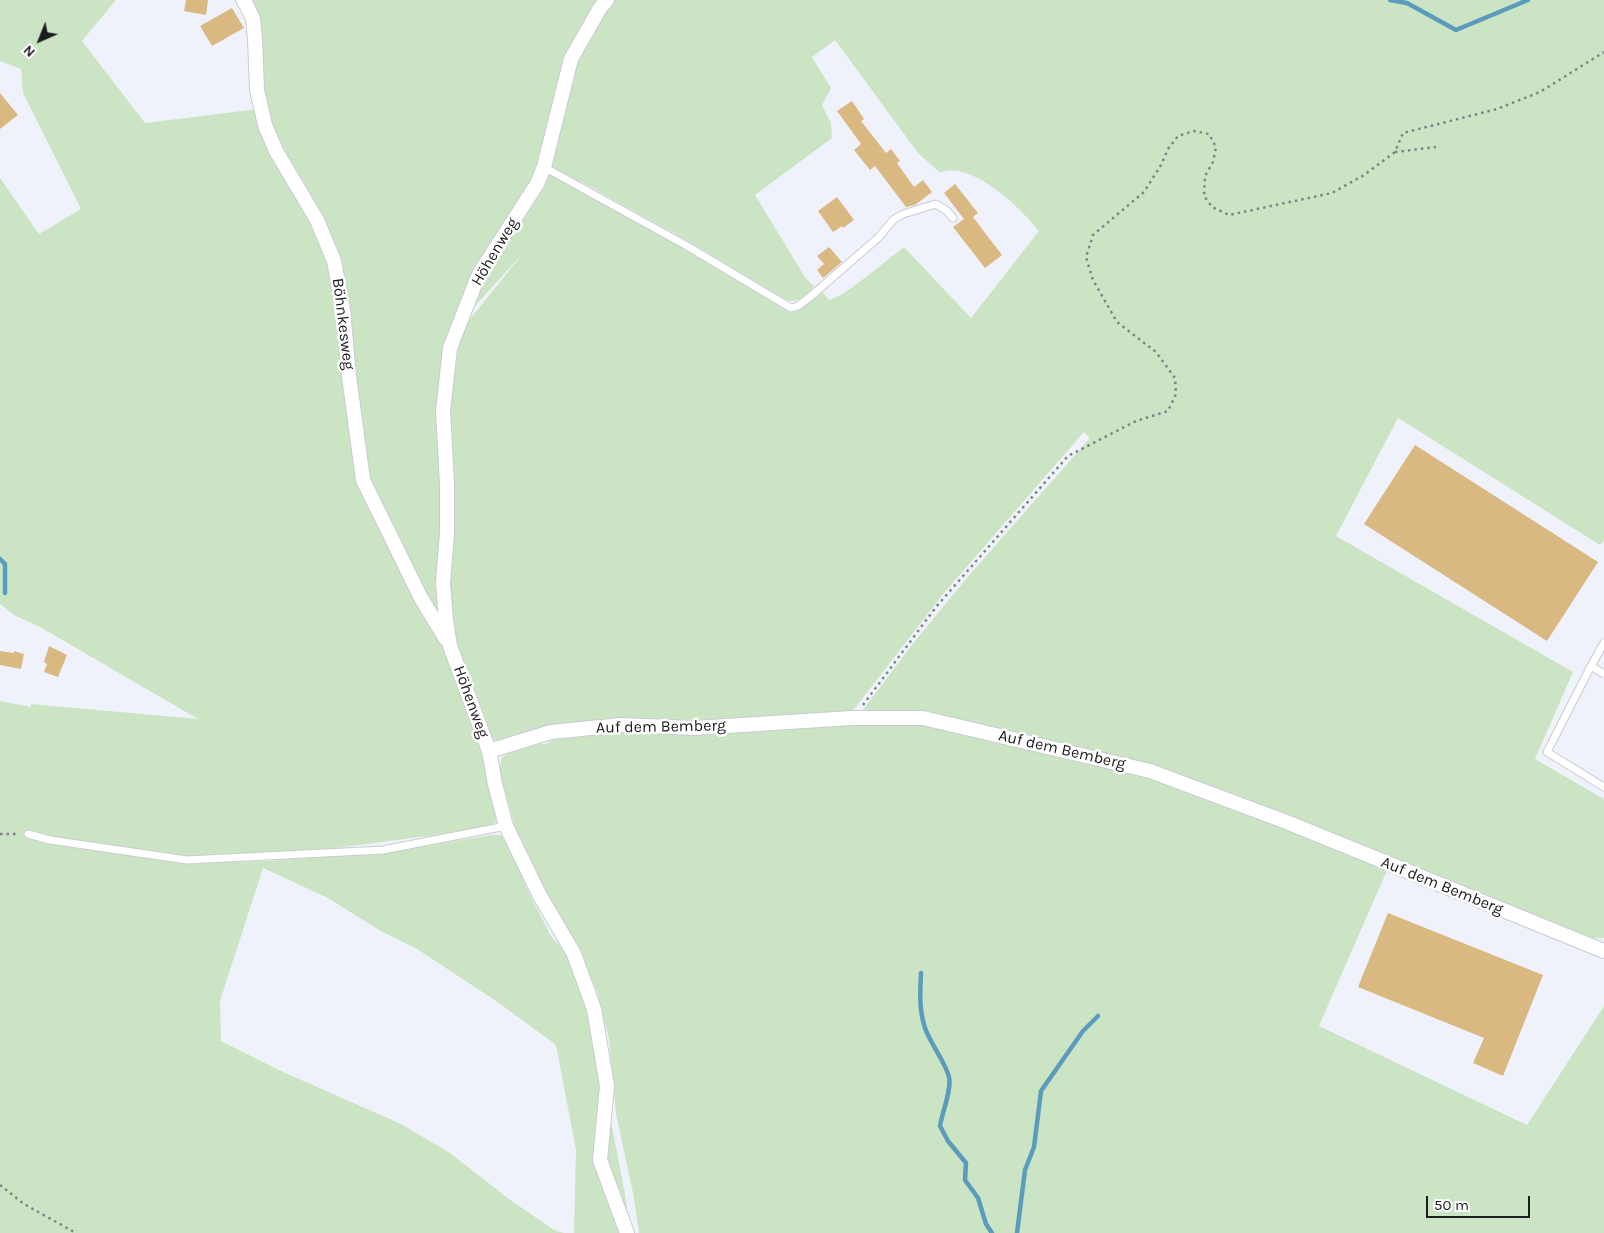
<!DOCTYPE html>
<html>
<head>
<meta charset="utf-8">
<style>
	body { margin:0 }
	#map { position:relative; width:1604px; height:1233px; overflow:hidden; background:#f0f2fb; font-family:Karla,sans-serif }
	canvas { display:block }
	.north { position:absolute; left:15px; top:15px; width:50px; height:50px; -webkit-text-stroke:4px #fff; paint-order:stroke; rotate:224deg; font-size:14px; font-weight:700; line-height:20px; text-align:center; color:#1b1c1f }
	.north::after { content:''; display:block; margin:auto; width:18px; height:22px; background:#1b1c1f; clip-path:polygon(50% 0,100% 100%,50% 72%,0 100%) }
	.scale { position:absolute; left:1426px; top:1196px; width:104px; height:22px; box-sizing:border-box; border:2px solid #1b1c1f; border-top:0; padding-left:6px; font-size:15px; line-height:18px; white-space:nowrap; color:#1b1c1f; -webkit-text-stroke:4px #fff; paint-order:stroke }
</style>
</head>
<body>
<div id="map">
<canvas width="1604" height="1233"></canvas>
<div class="north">N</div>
<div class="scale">50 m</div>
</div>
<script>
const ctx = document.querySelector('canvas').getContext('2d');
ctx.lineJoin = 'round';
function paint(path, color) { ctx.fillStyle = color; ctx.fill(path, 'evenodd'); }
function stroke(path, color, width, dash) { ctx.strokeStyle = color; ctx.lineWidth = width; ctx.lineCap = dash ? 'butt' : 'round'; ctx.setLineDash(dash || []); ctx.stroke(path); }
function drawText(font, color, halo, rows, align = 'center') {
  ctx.font = font + ' Karla,sans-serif'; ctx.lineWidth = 5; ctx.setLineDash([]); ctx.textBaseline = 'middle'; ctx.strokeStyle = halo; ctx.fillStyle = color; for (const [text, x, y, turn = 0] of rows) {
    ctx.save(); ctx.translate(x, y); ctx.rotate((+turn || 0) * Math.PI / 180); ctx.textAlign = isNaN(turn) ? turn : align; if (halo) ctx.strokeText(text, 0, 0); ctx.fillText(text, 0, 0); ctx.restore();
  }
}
const green = new Path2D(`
	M0 0H116L82 41 145 123 258 109 274 151 306 203 328 254 333 251C326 234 319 216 309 199 291 170 269 143 262 108 255 77 264 25 245 0H1604V541L1600 545 1398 418 1336 536 1573 672 1535 759 1604 799V938H1584L1161 771 1045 739 1053 756 1144 775 1246 811 1388 868 1319 1026 1527 1125 1604 1006V1233H639L633 1193 616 1114 609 1039 597 991 579 952 562 919 539 882 519 840 499 771 502 757 515 749 533 744H546L556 738 616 727 699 729 809 727 853 723 911 646 971 573 1090 438 1084 432 944 593 852 712 794 714 740 719 673 720 611 718 578 723 501 743 493 739 486 729 456 647 451 621 449 587 452 536V485L449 412 452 384 462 329 523 253 448 336 443 413 444 528 439 613 448 660 477 737 499 817 497 821 487 827 428 836 328 849 220 856V862L265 861 383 853 491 835H502L510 847 527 889 551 936 565 952 585 996 598 1038 606 1096 625 1194 630 1233H574L576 1150 556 1045 499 1003 417 949 379 930 328 898 263 868 220 1001 221 1041 281 1071 401 1124 450 1153 509 1199 554 1230 564 1233H0V701L31 707V704L198 719 40 627 14 615 0 604V178L39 234 81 209 23 93 21 69 0 61ZM835 40 918 153 939 172C946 171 953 170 959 171 989 178 1020 208 1039 231L971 318 904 247 866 277 843 294 829 300 821 290 793 313 705 259 576 187 580 181 681 237 786 300C799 304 805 295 814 287L805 277 755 195 832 138 831 123 822 105 831 88 812 57Z`);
const stream = new Path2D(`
	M1390 0 1407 3 1456 30 1528 0
	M0 559 5 564V593
	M921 973C920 992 919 1010 925 1028 930 1043 946 1063 949 1077 952 1089 942 1113 940 1126L948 1141 966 1163 965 1180 978 1198 986 1224 992 1233
	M1017 1233 1025 1170 1034 1147 1041 1091 1083 1031 1098 1016`);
const building = new Path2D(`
	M186 0H208L206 15 184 11Z
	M232 8 244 28 212 46 200 26Z
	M0 93 18 115 0 129Z
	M852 101 864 119 861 121 886 153 891 149 900 161 897 163 914 187 923 180 932 192 915 205 906 207 875 166 870 170 854 150 861 144 837 111Z
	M955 184 978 213 973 217 1002 255 985 268 953 227 964 219 944 193Z
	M837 197 854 220 843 228 842 226 833 232 818 211Z
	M829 247 842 262 823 278 817 270 824 264 817 256Z
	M1415 445 1598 562 1547 641 1364 524Z
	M49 646 67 655 58 677 44 672 47 664 44 662Z
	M0 651 14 653V651L24 654 21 669 0 665Z
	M1388 913 1543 975 1503 1076 1473 1063 1484 1038 1358 987Z`);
const path = new Path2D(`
	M1395 152 1436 147
	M863 705 936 607 1068 456 1136 421 1168 411 1176 394 1175 378 1156 352 1117 322 1093 280 1086 257 1093 235 1144 192 1161 165 1168 149 1178 136 1194 131 1209 134 1216 147 1213 162 1205 176 1204 196 1212 207 1229 215 1332 193 1364 175 1395 152 1403 133 1497 109 1540 92 1604 52
	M0 834H19
	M0 1185 24 1204 76 1233`);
const lane = new Path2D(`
	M544 167 687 246 791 308 798 306 810 297 879 237 893 220 903 214 936 204 947 211 953 218
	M1604 643 1591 666 1604 674
	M1591 666 1547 752 1604 787
	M28 834 50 840 187 860 383 850 506 826`);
const street = new Path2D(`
	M243 0 247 6 253 19 255 39 257 90 265 125 276 151 317 220 334 261 343 309 349 376 363 480 421 598 446 639
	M607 0 600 8 571 59 544 167 537 184 479 274 450 348 443 411 447 484V533L443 583 446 620 450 646 489 751 495 784 506 826 539 894 574 954 594 1009 607 1086 600 1160 627 1233
	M489 751 551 732 621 725 695 728 852 718H923L1150 771 1284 821 1604 951`);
const streetNames = [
	["Höhenweg",495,252,-59],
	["Böhnkesweg",343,324,83],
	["Höhenweg",471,702,70],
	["Auf dem Bemberg",661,727,-1],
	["Auf dem Bemberg",1062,750,13],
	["Auf dem Bemberg",1442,886,22]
];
paint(green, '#cbe5c4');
stroke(stream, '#5b9cbc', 4.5);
paint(building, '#d9b881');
stroke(lane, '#c9cbd3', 9);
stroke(street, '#c9cbd3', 16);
stroke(path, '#808288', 2.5, [2.5, 4]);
stroke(lane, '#fff', 7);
stroke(street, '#fff', 14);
drawText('16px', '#1b1c1f', '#fff', streetNames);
</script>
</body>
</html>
